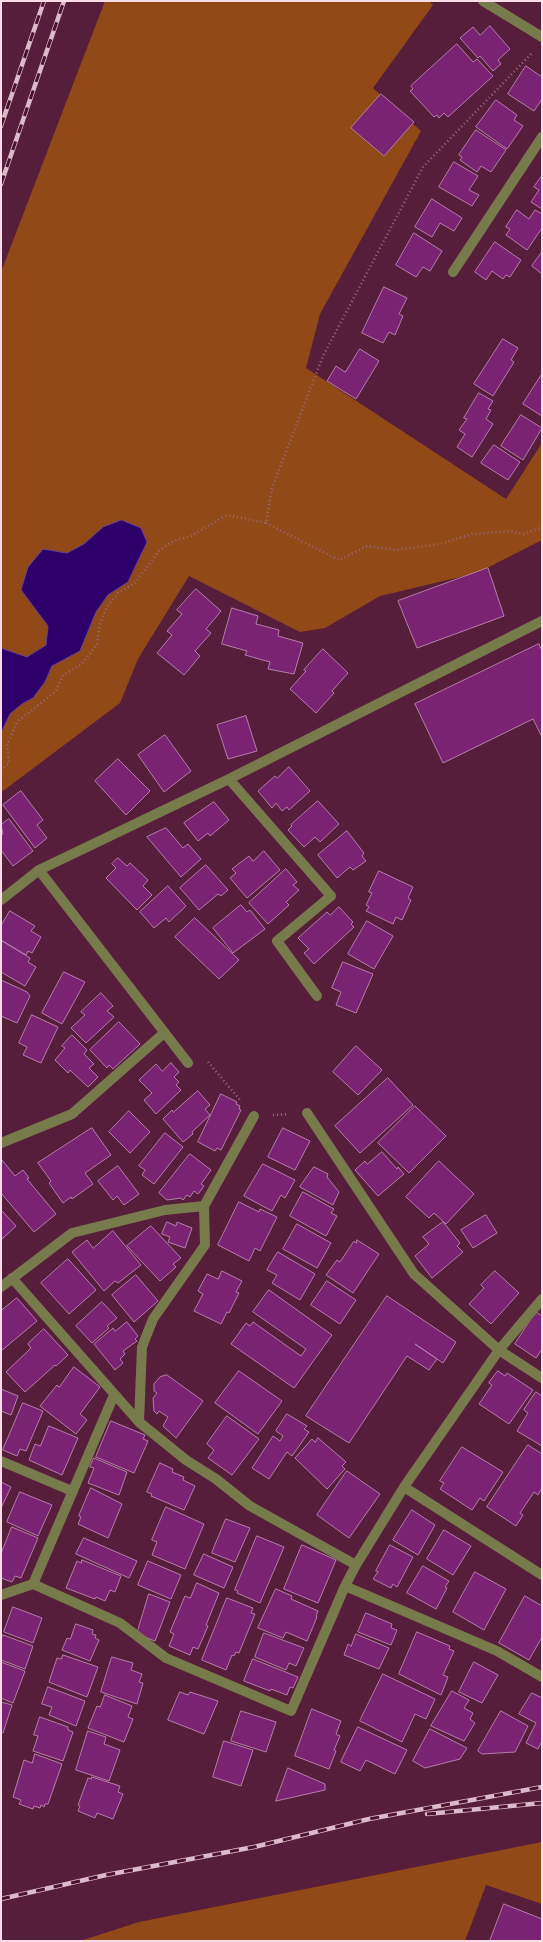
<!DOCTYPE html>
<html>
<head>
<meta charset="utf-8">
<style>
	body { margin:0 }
	#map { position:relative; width:543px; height:1942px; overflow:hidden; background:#571e3b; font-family:Inter,sans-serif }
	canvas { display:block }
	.frame { position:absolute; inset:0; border:2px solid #fadce9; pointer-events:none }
</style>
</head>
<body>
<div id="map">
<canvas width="543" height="1942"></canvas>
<div class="frame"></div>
</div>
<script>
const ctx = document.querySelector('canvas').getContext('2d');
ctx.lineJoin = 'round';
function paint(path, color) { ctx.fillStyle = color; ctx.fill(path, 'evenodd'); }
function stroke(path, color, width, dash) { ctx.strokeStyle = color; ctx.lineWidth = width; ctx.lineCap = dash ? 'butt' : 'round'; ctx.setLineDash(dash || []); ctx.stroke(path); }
const green = new Path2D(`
	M105 1H429L433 5 373 88 421 131 320 314 306 368 506 499 542 443V540L477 573 380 596 325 628 300 632 189 576 138 659 120 703 3 791 1 790V272Z
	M542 1842V1904L486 1885 465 1941H80L139 1922Z`);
const water = new Path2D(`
	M122 520 141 528 147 542 128 582 108 595 96 612 80 651 52 666 45 682 33 698 22 704 10 714 1 733V648L27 657 46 645 48 626 21 590 28 567 43 549 67 553 84 544 103 527Z`);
const building = new Path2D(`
	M490 26 510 49 498 60 501 64 493 71 480 56 478 58 460 38 473 27 480 35Z
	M457 44 473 62 477 59 493 76 448 117 444 113 439 118 437 115 434 117 410 91 413 89 411 86Z
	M526 66 542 77V99L534 111 508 94Z
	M381 94 414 122 384 156 351 128Z
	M496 100 517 115 514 120 523 126 507 149 476 127Z
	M476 130 506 150 491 172 481 166 477 172 460 160 462 157 459 155Z
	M454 162 478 176 469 190 479 195 472 206 439 187Z
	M542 176V209L531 202 539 190 534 187Z
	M432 199 462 218 454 231 440 223 432 237 415 227Z
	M517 210 529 219 535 210 542 214V228L527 250 506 235 510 229 506 227Z
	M414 233 442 251 430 271 423 267 416 277 396 265Z
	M495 242 521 260 510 277 506 275 503 279 492 271 486 280 475 272Z
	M542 252V274L532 266Z
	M384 287 407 298 399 314 403 316 395 335 389 332 383 343 362 333Z
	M503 339 518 348 511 360 514 362 493 396 474 384Z
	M360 349 379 361 356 399 327 381 336 366 345 372Z
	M542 374V416L523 404Z
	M479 393 493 401 488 409 491 410 486 419 493 424 472 457 457 447 465 434 459 430 467 419 464 418Z
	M521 415 542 428 523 460 501 446Z
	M494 445 520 462 508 480 481 463Z
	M488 568 504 616 417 648 398 601Z
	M196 589 221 611 206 629 211 633 195 651 200 656 184 675 157 653 172 635 167 631 182 614 177 610Z
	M232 608 258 616 256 624 279 630 278 636 303 643 294 674 268 669 270 662 245 655 247 651 222 644Z
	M539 644 542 651V737L533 719 443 763 415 704Z
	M323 649 348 673 332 691 334 693 316 713 290 689 306 671 304 670Z
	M246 716 257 751 228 759 217 725Z
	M165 735 191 771 164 792 138 755Z
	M118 759 150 791 126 815 95 781Z
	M289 767 310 791 289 810 287 807 282 811 276 803 272 808 258 791 275 776 277 778Z
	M21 791 43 820 37 825 47 838 35 848 3 805Z
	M318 801 339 824 320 842 315 837 304 847 288 830 292 826 291 825Z
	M214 802 229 820 210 836 208 833 198 841 184 823Z
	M9 819 33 851 13 866 1 850V835L3 834 1 825Z
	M166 828 183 848 188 844 201 859 181 877 147 837Z
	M347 831 364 853 362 856 366 861 353 870 350 867 337 878 318 855Z
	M264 851 280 870 247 898 230 878 236 873 232 869 249 856 253 861Z
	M118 858 127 866 130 863 148 880 143 886 152 895 137 910 106 878 116 868 112 864Z
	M206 865 228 890 221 896 218 894 199 910 180 888Z
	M286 869 297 882 293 885 299 890 286 902 289 905 268 924 249 903Z
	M379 871 413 887 408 898 411 900 402 920 396 917 393 924 366 911 369 907 366 905 372 893 369 892Z
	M168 886 186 906 169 922 166 918 154 928 140 912Z
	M241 905 247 912 250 910 265 929 233 953 213 928Z
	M339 907 353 922 351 924 354 927 314 964 304 953 309 949 298 938 327 912 330 915Z
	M10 911 35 926 31 931 41 937 32 953 28 951 26 955 1 940V926Z
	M195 918 239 960 219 979 175 937Z
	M367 921 393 936 374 969 348 954Z
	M2 941 30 958 28 962 36 967 25 986 1 972Z
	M343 962 373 974 356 1013 336 1005 341 992 332 988Z
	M64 972 85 982 62 1024 42 1013Z
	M1 980 27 992 30 996 17 1023 1 1016Z
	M101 993 113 1006 107 1011 114 1017 86 1043 71 1028 85 1015 81 1012Z
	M32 1015 58 1027 41 1063 23 1055 27 1047 19 1043Z
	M119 1022 140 1044 113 1069 109 1065 107 1068 90 1050Z
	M72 1035 87 1050 84 1054 94 1064 89 1068 98 1077 88 1087 70 1070 68 1073 55 1060 65 1048 62 1046Z
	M356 1046 382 1070 358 1095 333 1072Z
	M171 1063 179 1072 174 1077 179 1082 176 1085 181 1090 156 1114 144 1100 152 1093 139 1080 156 1064 162 1071Z
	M388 1078 413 1105 360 1153 335 1126Z
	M198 1091 210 1105 205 1109 210 1115 192 1132 193 1134 183 1142 163 1119 172 1110 173 1112Z
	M221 1094 237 1102 236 1104 240 1106 239 1109 241 1110 221 1150 217 1148 215 1151 198 1142Z
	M415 1106 446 1136 409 1173 378 1143Z
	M129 1111 150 1132 130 1153 109 1132Z
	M92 1128 111 1155 85 1173 93 1184 72 1199 71 1197 63 1203 49 1183 51 1181 38 1163Z
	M283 1128 310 1141 295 1170 268 1157Z
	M165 1133 183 1147 154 1184 142 1175 145 1170 139 1166Z
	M382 1152 397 1169 398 1167 404 1174 378 1196 355 1170 365 1161 367 1164Z
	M190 1154 211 1170 201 1184 204 1186 198 1194 194 1191 190 1197 187 1195 183 1200 181 1198 167 1200 159 1193Z
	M2 1160 15 1176 23 1170 29 1178 27 1179 56 1214 34 1232 1 1193Z
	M439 1161 474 1194 446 1224 434 1213 429 1218 406 1197Z
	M263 1164 295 1180 285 1198 281 1195 272 1211 244 1196Z
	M118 1166 139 1194 124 1205 117 1196 113 1200 98 1181Z
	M314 1167 328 1174 327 1177 339 1192 333 1205 300 1187Z
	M303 1192 334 1209 331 1213 337 1216 326 1236 290 1216Z
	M239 1202 259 1212 260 1209 277 1217 260 1251 255 1248 249 1261 218 1245Z
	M1 1210 16 1226 1 1240Z
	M486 1215 497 1233 473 1248 461 1230Z
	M167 1222 176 1226 177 1222 192 1228 185 1248 168 1242 170 1237 162 1234Z
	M443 1222 460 1243 457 1246 463 1252 432 1278 415 1256 429 1244 423 1237Z
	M297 1224 331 1243 317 1268 283 1249Z
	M151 1226 181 1258 173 1264 176 1267 160 1281 127 1246Z
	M113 1231 141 1265 118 1283 115 1281 104 1291 72 1252 87 1240 93 1248Z
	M357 1240 379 1254 353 1293 326 1275 337 1260 340 1262 354 1241 356 1243Z
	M278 1252 315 1274 300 1300 272 1283 277 1275 267 1270Z
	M68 1259 96 1290 69 1314 41 1283Z
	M222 1271 242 1281 236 1292 239 1293 229 1313 227 1312 221 1324 194 1311 203 1294 198 1291 207 1274 218 1279Z
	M495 1271 519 1293 491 1324 469 1304 484 1288 481 1285Z
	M136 1275 158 1301 134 1322 112 1295Z
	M327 1281 356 1300 340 1324 311 1305Z
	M269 1290 332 1335 294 1388 231 1344 246 1323 250 1326 253 1322 301 1356 306 1349 253 1312Z
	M387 1296 456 1342 443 1363 415 1344 437 1359 429 1370 407 1356 349 1443 306 1416Z
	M17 1298 37 1321 1 1351V1311Z
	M102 1302 117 1318 107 1326 109 1328 92 1343 76 1326Z
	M536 1312 542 1316V1349L536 1358 515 1344Z
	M127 1322 138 1336 135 1339 137 1341 123 1351 125 1354 120 1359 123 1363 115 1370 94 1344 113 1328 115 1331Z
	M44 1329 68 1355 56 1366 55 1365 25 1392 6 1372 31 1348 28 1344Z
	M74 1367 100 1387 80 1414 87 1420 76 1434 40 1406 57 1385 59 1387Z
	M239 1371 282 1401 258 1434 215 1403Z
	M498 1371 505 1376 507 1373 533 1390 509 1424 479 1404 492 1385 489 1383Z
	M167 1375 203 1401 176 1438 163 1426 168 1417 159 1411 157 1414 154 1411 153 1398 157 1393 154 1391V1384L160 1377Z
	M1 1389 18 1396 11 1415 1 1411Z
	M536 1392 542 1396V1446L517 1431 528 1413 524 1410Z
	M23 1403 43 1411 26 1451 20 1449 17 1456 3 1450Z
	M287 1414 307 1426 304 1429 309 1432 292 1456 287 1452 269 1479 252 1468 273 1436 280 1441 283 1436 276 1431Z
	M227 1416 259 1439 232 1475 208 1458 214 1450 207 1444Z
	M111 1421 145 1435 143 1439 148 1441 134 1473 96 1457Z
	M49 1426 78 1438 62 1475 29 1460 35 1444 40 1446Z
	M318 1438 346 1462 342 1466 345 1469 327 1489 295 1458 312 1439 315 1442Z
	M528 1445 542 1454V1488L538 1495 534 1492 520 1513 523 1515 516 1526 487 1507Z
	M462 1447 503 1472 484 1501 480 1498 472 1510 440 1489 444 1483 440 1481Z
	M94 1458 127 1472 119 1495 88 1483 94 1468 90 1467Z
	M160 1463 173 1469 172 1472 184 1477 183 1480 195 1486 184 1510 151 1496 152 1494 147 1492Z
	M347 1471 380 1494 349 1538 317 1515Z
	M1 1482 11 1487 1 1508Z
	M91 1488 122 1504 108 1538 78 1524 81 1517 79 1516Z
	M20 1492 52 1505 38 1536 7 1522Z
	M166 1507 204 1524 185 1569 152 1555 157 1542 152 1540Z
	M412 1510 435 1525 418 1555 393 1540Z
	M226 1519 250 1528 235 1562 212 1553Z
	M12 1527 38 1538 21 1578 15 1576 12 1582 1 1578V1554Z
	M444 1530 471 1546 453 1575 427 1559Z
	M257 1536 284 1547 260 1603 237 1593 238 1591 235 1590Z
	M84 1538 137 1561 129 1578 76 1554Z
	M302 1545 336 1560 318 1603 284 1589Z
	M390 1545 413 1557 397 1587 393 1584 391 1588 373 1579 378 1572 376 1571Z
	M204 1554 233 1567 224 1588 194 1575Z
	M82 1560 121 1576 115 1592 110 1590 105 1601 96 1597 95 1599 66 1588 77 1561 81 1563Z
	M148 1561 181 1575 171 1599 138 1585Z
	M423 1566 449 1581 445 1587 447 1588 436 1609 407 1593Z
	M475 1572 506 1589 484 1630 453 1612Z
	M197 1583 219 1593 206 1625 208 1626 198 1649 193 1647 190 1655 169 1646 174 1634 170 1632 185 1596 190 1598Z
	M276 1589 292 1596 291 1599 318 1611 316 1616 317 1617 307 1641 286 1632 283 1638 258 1628Z
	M149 1594 170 1602 155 1641 137 1634Z
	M525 1596 542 1606V1637L529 1660 499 1643Z
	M227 1598 253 1608 251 1613 255 1614 239 1653 236 1652 234 1656 232 1655 226 1670 202 1660Z
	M13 1607 42 1618 33 1643 4 1632Z
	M366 1613 392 1624 391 1628 397 1630 391 1645 358 1632Z
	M76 1624 93 1630 92 1634 96 1635 95 1638 99 1640 90 1661 62 1650 67 1638 70 1639Z
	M417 1632 450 1646 449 1649 454 1651 443 1675 448 1677 441 1695 399 1674Z
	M264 1633 304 1648 296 1666 289 1663 286 1670 255 1657Z
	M356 1634 389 1648 379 1669 344 1655 348 1644 351 1646Z
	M3 1635 33 1646 25 1669 1 1660V1640Z
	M63 1655 98 1667 87 1697 49 1682 57 1658 61 1659Z
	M112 1657 133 1663 131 1670 142 1674 139 1682 143 1683 137 1704 101 1692Z
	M253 1659 298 1677 293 1688 290 1687 287 1695 271 1689 270 1691 244 1681Z
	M1 1662 25 1671 13 1703 1 1698Z
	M474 1662 498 1675 482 1703 459 1692Z
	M383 1674 435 1699 426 1719 415 1714 402 1742 360 1721Z
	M48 1687 85 1701 76 1726 49 1715 52 1707 42 1704Z
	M452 1691 469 1700 464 1708 473 1713 470 1719 475 1723 464 1741 431 1726Z
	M180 1692 188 1695 190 1692 218 1701 204 1734 168 1720Z
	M532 1693 542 1698V1741L538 1749 526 1743 536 1723 519 1714Z
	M105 1695 132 1706 128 1717 133 1719 124 1742 88 1728 97 1706 100 1707Z
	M1 1702 12 1705 3 1733 1 1732Z
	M312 1709 341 1721 336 1734 340 1736 334 1750 336 1751 329 1769 295 1756Z
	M241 1711 276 1722 266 1752 231 1741Z
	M501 1711 528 1726 515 1752 482 1754 478 1751Z
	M40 1717 68 1727V1730L73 1732 63 1761 33 1751 38 1736 34 1735Z
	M358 1727 407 1750 395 1774 366 1760 360 1771 341 1762Z
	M430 1729 467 1748 460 1759 425 1768 413 1761Z
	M88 1731 106 1737 104 1744 120 1750 109 1781 76 1770Z
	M224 1741 253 1750 241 1786 213 1777Z
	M35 1754 62 1764 48 1804H45L44 1807 41 1805 40 1808 34 1806 33 1809 19 1804 21 1800 13 1797 24 1760 32 1763Z
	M288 1768 325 1784V1790L276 1801Z
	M92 1777 120 1786 118 1792 123 1794 113 1819 97 1813 95 1818 78 1811 80 1806 78 1805 88 1778 91 1779Z
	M504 1904 542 1919V1941H490Z`);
const path = new Path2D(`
	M266 523 339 560 367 546 396 550 440 544 472 534 509 531 524 534 542 527
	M1 770 9 763 7 745 17 722 56 691 63 675 82 664 97 644 100 623 107 607 118 593 134 584 159 551 173 541 191 536 227 515 266 523 272 488 323 356 423 167 532 53
	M208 1062 241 1101
	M273 1115 288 1114`);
const minor = new Path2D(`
	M483 1 542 37
	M453 272 542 137
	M229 779 331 896 277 941 317 996
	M39 870 188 1063
	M1 900 39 870 229 779 542 621
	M307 1113 414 1274 499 1350 542 1378
	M1 1143 72 1114 164 1033
	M12 1278 139 1422 186 1460 216 1479 250 1506 356 1565
	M1 1287 72 1233 165 1210 204 1206
	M139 1422 142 1347 153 1319 205 1245 204 1206 254 1116
	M1 1461 72 1491
	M404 1487 542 1575
	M33 1584 114 1395
	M345 1586 497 1651 542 1677
	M1 1595 33 1584 120 1623 166 1658 291 1711 345 1586 356 1565 404 1487 499 1350 542 1299`);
const rail = new Path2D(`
	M1 126 44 1
	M1 184 64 1
	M427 1814 542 1803
	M1 1899 106 1875 254 1847 369 1819 542 1787`);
paint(green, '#904917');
paint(water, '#2d0169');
stroke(water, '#6a438f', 1);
paint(building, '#792372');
stroke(building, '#b47eac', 1);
stroke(path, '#986980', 2.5, [1, 3]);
stroke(minor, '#777a4a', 10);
stroke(rail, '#ddbaca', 4.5);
stroke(rail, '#4c1331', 3, [9]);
</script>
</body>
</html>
